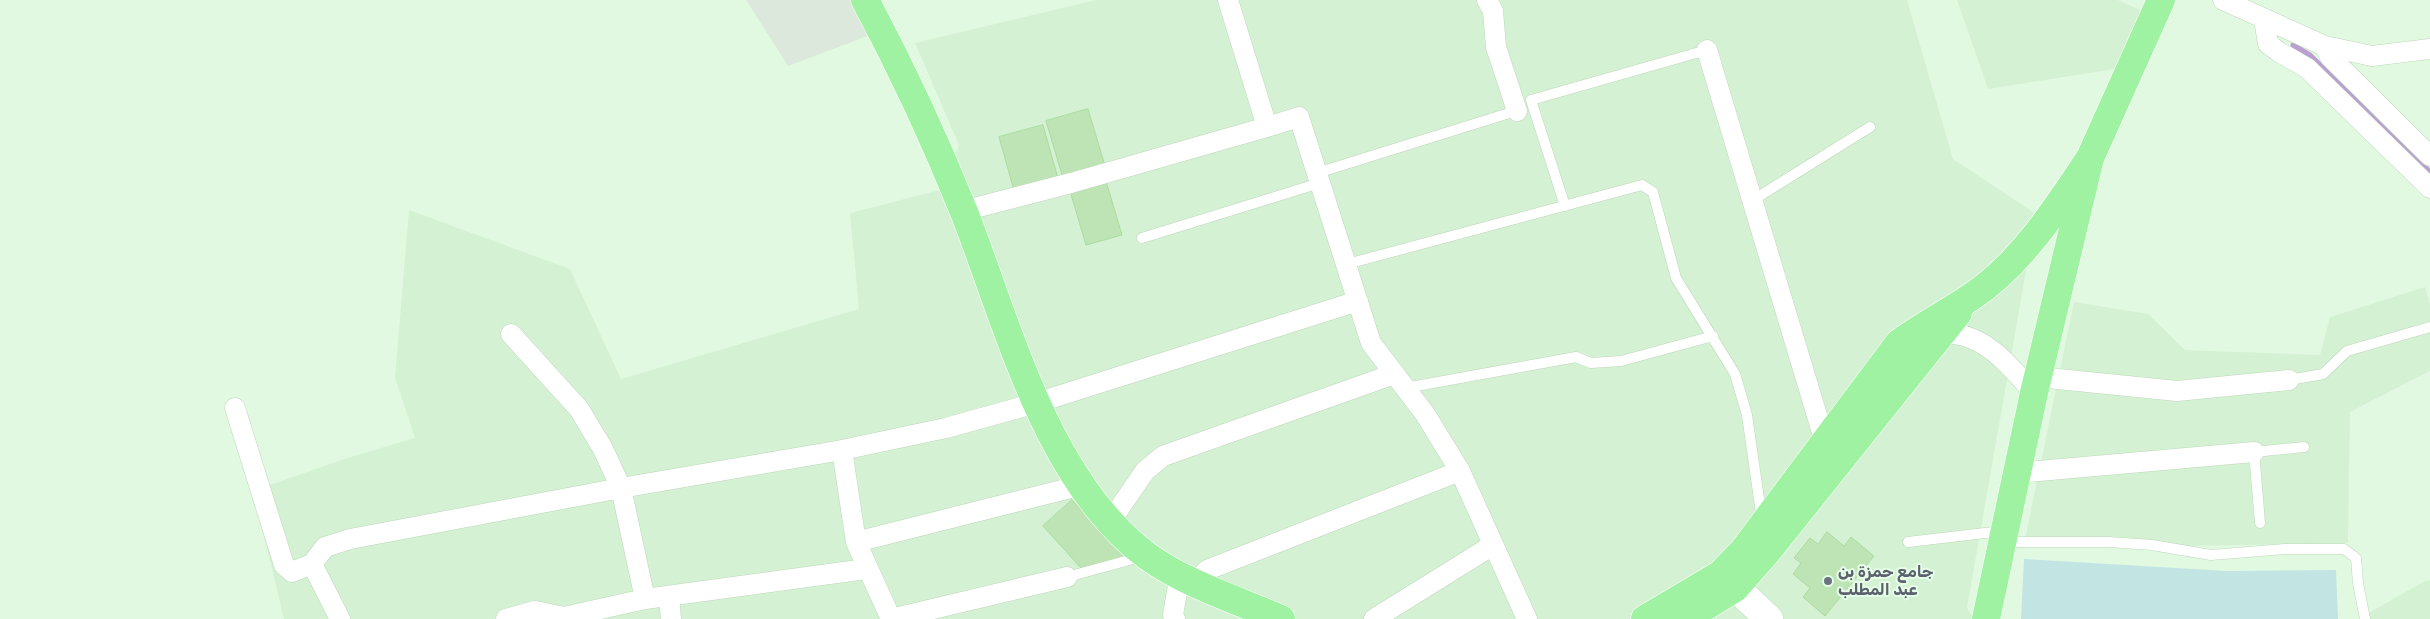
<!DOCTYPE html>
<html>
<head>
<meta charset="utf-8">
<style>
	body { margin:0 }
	canvas { display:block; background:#e1f9e1 }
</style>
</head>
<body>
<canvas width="2430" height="619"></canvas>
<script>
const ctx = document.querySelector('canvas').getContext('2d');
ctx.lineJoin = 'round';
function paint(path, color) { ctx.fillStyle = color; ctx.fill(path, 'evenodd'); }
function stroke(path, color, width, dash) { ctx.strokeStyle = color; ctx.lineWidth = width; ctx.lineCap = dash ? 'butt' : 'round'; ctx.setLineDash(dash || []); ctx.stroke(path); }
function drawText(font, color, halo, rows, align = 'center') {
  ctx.font = font + ' Rubik,Cairo,sans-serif'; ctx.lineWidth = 4; ctx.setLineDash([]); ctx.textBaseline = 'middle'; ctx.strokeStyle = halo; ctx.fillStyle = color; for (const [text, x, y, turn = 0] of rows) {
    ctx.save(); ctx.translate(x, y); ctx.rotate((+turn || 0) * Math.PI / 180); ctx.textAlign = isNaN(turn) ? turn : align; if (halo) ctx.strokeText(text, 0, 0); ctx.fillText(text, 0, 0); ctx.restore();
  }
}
const residential = new Path2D(`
	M1096 0H1907L1953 159 2036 214 1967 608 1974 619H284L253 491 344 459 415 438 395 378 409 210 570 269 621 379 859 309 850 213 940 190 959 145 915 43Z
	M1957 0H2118L2142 11 2115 69 1988 89Z
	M2425 287 2430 304V371L2350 412 2348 543 2139 547 2025 539 2074 302 2148 314 2185 350 2320 355 2330 317Z
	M2430 580V619H2358L2425 581Z`);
const industrial = new Path2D(`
	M746 0H853L870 35 788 66Z`);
const green = new Path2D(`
	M2024 559 2227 571 2336 570 2338 619H2021Z`);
const stream = new Path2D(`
	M2293 45 2310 55 2430 172`);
const building = new Path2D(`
	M1088 109 1105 166 1063 178 1046 121Z
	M1043 125 1059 182 1015 194 999 137Z
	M1106 181 1122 235 1086 245 1070 191Z
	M1072 500 1124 555 1120 559 1082 569 1043 526Z
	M1827 532 1844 546 1851 537 1874 556 1825 616 1803 597 1810 588 1793 574 1801 563 1794 558 1810 538 1818 544Z`);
const service = new Path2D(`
	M1317 173 1519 110
	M1753 200 1870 127
	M1565 206 1531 100 1707 50
	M1142 238 1320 183
	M1347 264 1642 185 1653 192 1676 278 1735 374 1747 415 1762 520
	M2289 380 2323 374 2347 351 2430 327
	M1405 388 1576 357 1591 363 1621 361 1713 336
	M2260 523 2254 452 2304 447
	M1908 542 2002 531
	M2004 542H2108L2152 545 2211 555 2285 549H2344L2356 558 2358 583 2365 619
	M1067 577 1144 556`);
const minor = new Path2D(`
	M1487 0 1493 11 1496 47 1517 111
	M2223 0 2325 46 2372 56 2430 49
	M2264 19 2268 44 2279 52 2307 68 2430 188
	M2325 46 2330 57 2430 156
	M1707 50 1825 442
	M1267 127 1299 117 1371 343 1425 414 1460 471 1527 619
	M963 211 1071 183 1267 127 1228 0
	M511 334 579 409 603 449 621 488 645 599
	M1936 338C1942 336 1950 333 1955 334 1989 338 2013 370 2034 393
	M2038 377 2177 391 2289 380
	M235 408 284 565 292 572 312 564 325 547 350 539 621 488 842 450 946 428 1036 403 1358 301
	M842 450 856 542 891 619
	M2016 473 2254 452
	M1110 522 1145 471 1163 456 1394 374
	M856 542 1082 485
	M312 564 340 619
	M1196 583 1207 570 1460 471
	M669 597 671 619
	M506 619 535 611 564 617
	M563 619 564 617 645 599 866 569
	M891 619 1067 577
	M1175 619 1173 615 1180 574
	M1374 619 1493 545`);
const secondary = new Path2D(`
	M1721 574 1769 619`);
const primary = new Path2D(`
	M865 0C902 69 935 140 964 212 1008 324 1046 481 1147 556 1186 584 1237 600 1281 619
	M1645 619 1721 574 1744 550 1899 343C1926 323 1958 308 1985 287 2029 252 2059 204 2090 158
	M1685 619 1735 588 1766 553 1958 313
	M1986 619 2034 393 2090 158 2161 0`);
const markers = [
	[1828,581,5,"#6b7280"]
];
const worshipNames = [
	["جامع حمزة بن",1838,572],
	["عبد المطلب",1838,590]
];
paint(residential, '#d4f2d3');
paint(industrial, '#dde8dc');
paint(green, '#c2e5e4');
stroke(stream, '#bb9fd1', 5);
paint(building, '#bee4b5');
stroke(building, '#abdc9e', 1);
stroke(service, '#bdd7b9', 11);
stroke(minor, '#bdd7b9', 21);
stroke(secondary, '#bfddba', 29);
stroke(primary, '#fff', 29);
stroke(service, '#fff', 10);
stroke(minor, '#fff', 20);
stroke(secondary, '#fff', 28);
stroke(primary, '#9ff2a2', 28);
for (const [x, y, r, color] of markers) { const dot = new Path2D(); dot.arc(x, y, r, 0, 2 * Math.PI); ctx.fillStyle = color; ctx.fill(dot); stroke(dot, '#e6fde7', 2); }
drawText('bold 16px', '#5b616d', '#e6fde7', worshipNames, 'left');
</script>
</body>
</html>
